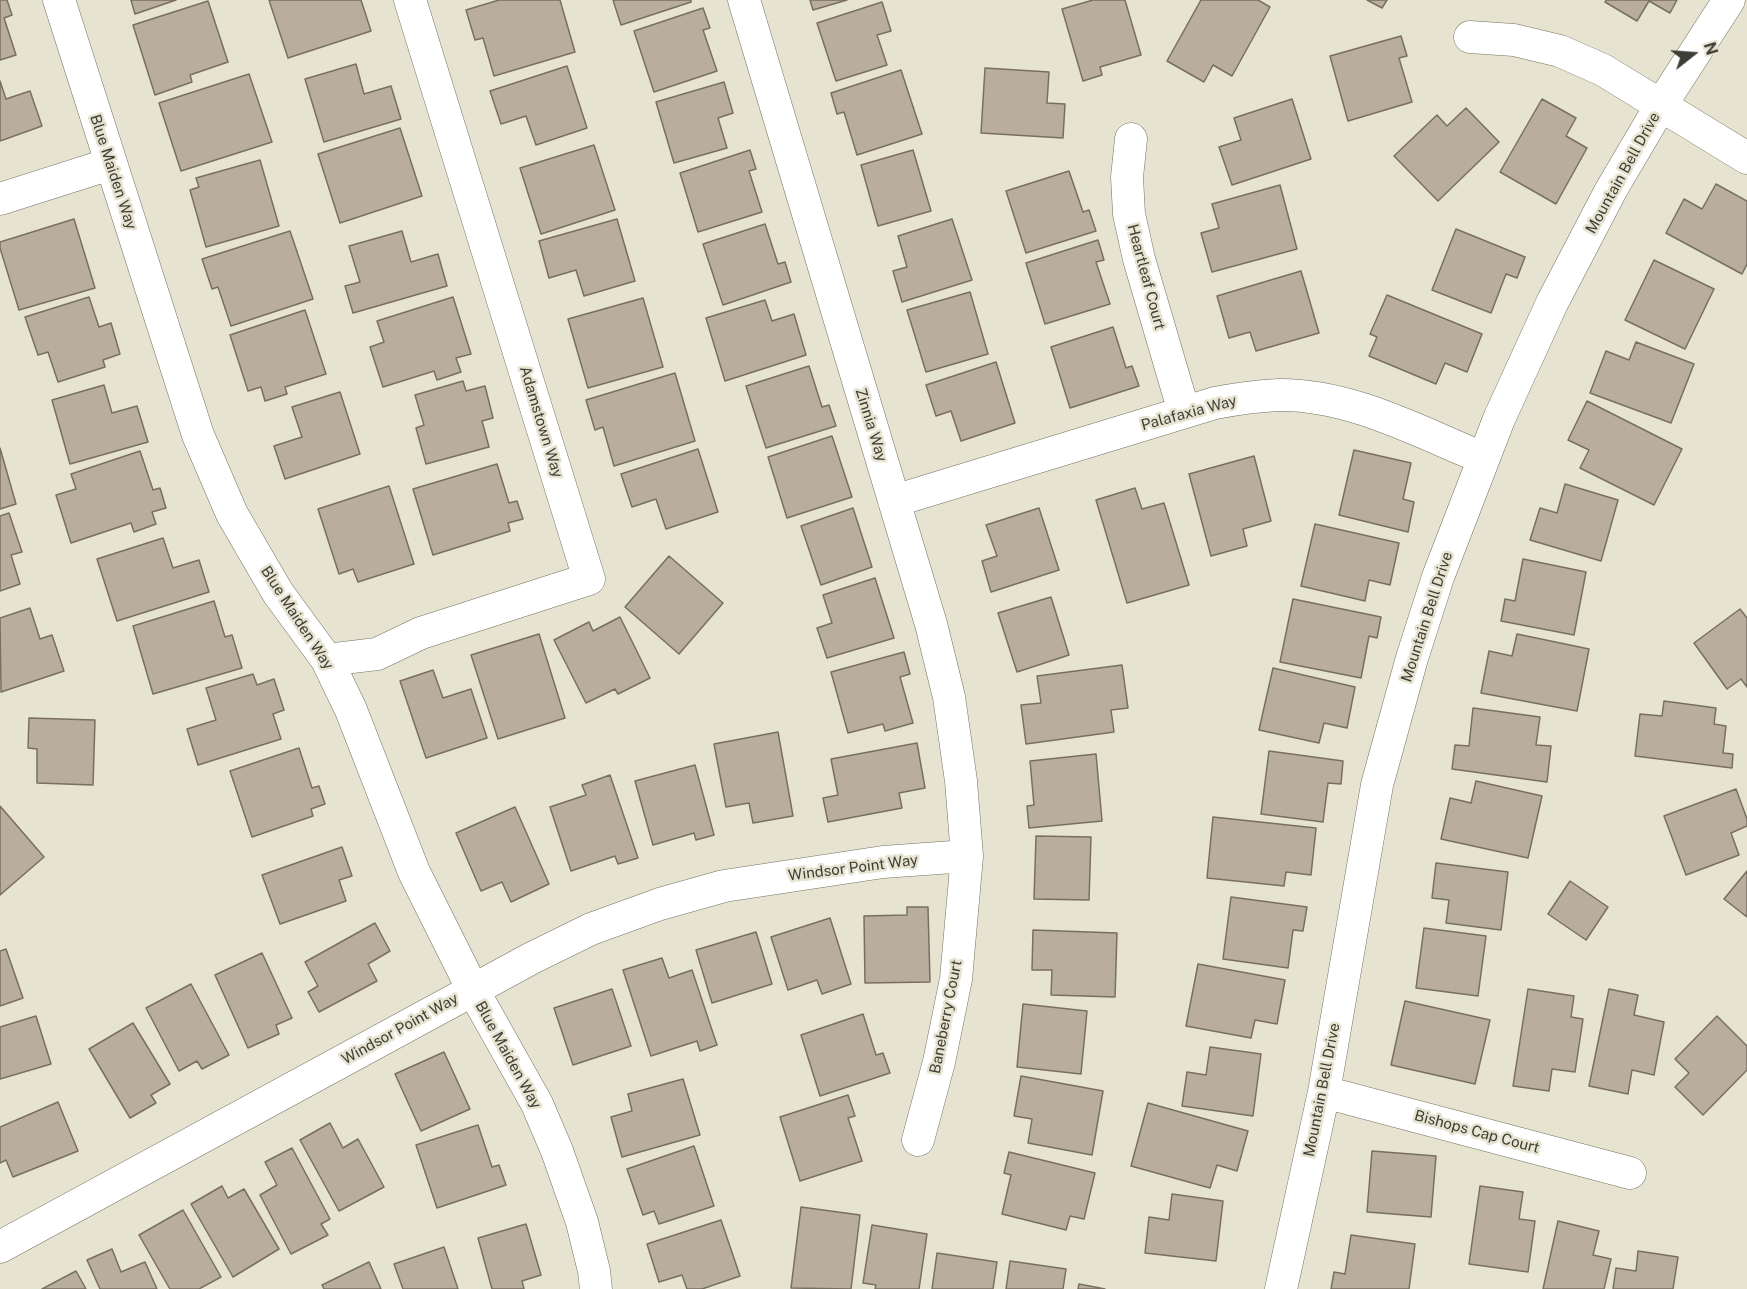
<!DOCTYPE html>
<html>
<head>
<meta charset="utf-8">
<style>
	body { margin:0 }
	#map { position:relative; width:1747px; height:1289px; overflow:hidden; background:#e6e3d0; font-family:"Public Sans",sans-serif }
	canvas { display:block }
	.north { position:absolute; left:1663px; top:24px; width:60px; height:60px; -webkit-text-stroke:4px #e6e3d0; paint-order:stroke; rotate:73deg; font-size:16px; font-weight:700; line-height:24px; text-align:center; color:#3e3d36 }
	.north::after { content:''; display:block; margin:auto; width:21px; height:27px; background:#3e3d36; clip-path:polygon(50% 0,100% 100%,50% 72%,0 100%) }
</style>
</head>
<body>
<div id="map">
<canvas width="1747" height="1289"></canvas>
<div class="north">N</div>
</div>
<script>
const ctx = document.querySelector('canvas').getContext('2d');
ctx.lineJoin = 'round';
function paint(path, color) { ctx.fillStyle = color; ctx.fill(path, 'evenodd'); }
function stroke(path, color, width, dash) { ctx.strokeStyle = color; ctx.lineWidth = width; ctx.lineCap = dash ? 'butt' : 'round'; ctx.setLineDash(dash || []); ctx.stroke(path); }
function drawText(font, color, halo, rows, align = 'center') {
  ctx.font = font + ' "Public Sans",sans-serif'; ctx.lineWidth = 5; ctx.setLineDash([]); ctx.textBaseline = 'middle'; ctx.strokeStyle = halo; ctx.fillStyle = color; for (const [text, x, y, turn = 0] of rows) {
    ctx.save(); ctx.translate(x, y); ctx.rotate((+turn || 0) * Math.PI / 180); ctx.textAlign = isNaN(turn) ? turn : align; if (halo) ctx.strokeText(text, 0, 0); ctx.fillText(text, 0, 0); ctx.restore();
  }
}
const building = new Path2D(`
	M0 0H7L12 15 4 18 16 55 0 60Z
	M131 0H176L135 14Z
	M269 0H361L371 31 288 58Z
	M499 0H560L575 52 494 76 483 38 475 40 466 10Z
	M613 0H691V2L621 25Z
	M810 0H847L813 10Z
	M1093 0H1125L1141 55 1100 67 1102 75 1083 81 1062 9Z
	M1201 0H1258L1270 7 1232 76 1213 65 1204 82 1167 61Z
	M1367 0H1387L1382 8Z
	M1606 0H1677L1670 13 1649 1 1637 21 1605 2Z
	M208 1 228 62 190 75 192 82 155 95 133 25Z
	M882 2 891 31 877 35 887 65 836 81 817 23Z
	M703 8 710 28 703 30 717 71 654 92 634 31Z
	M1401 36 1407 56 1399 58 1412 102 1348 121 1330 56Z
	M356 64 364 94 391 86 401 119 324 142 305 79Z
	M567 66 587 128 536 145 526 116 501 124 490 91Z
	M985 68 1049 72 1047 103 1065 104 1063 138 981 133Z
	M901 70 922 134 857 155 844 112 837 114 831 93Z
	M249 74 272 142 181 171 159 103Z
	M0 81 6 99 30 91 42 126 0 141Z
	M724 82 733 113 718 118 727 148 674 163 656 102Z
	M1292 99 1311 159 1232 185 1219 147 1241 140 1234 118Z
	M1542 99 1576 118 1566 136 1587 148 1556 204 1500 172Z
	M1466 108 1499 142 1438 201 1394 156 1437 115 1447 126Z
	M400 128 422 196 340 223 318 154Z
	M594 145 615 210 541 234 520 168Z
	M750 150 756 169 749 171 762 212 698 232 680 173Z
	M913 150 931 211 878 226 861 165Z
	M260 160 279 226 206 247 190 190 199 187 196 178Z
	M1069 171 1083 212 1089 210 1096 231 1026 253 1006 191Z
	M1716 184 1747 201V264L1742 274 1666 233 1684 199 1702 209Z
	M1280 185 1297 249 1212 272 1201 233 1219 228 1212 204Z
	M74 219 95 288 19 310 0 248V242Z
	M617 219 635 281 584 296 576 270 549 278 539 241Z
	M952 219 972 280 902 302 893 271 907 267 898 236Z
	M765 224 778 264 785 262 791 282 723 305 703 244Z
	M1456 229 1525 257 1517 278 1506 274 1491 313 1432 290Z
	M290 231 313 299 231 326 218 287 212 289 202 259Z
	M402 231 411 262 438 254 447 286 353 313 345 286 360 282 349 246Z
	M1098 240 1104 260 1096 262 1110 304 1045 324 1026 263Z
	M1654 260 1714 289 1685 349 1625 320Z
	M1301 271 1319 333 1256 351 1250 332 1229 338 1217 296Z
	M970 292 988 354 926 372 907 310Z
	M1387 295 1482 334 1467 372 1445 363 1436 384 1369 356 1377 337 1370 334Z
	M89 297 99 327 111 323 120 354 103 360 105 367 58 382 48 352 38 355 25 317Z
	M453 297 471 354 456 358 461 372 437 380 434 371 383 387 370 347 384 342 377 321Z
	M643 298 663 367 588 388 568 319Z
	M765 300 772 321 794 314 806 355 725 381 706 318Z
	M305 310 326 374 285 387 287 394 265 401 261 387 248 391 230 335Z
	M1113 327 1126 368 1132 366 1139 386 1070 408 1051 347Z
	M1636 342 1694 364 1671 423 1590 393 1606 351 1629 360Z
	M996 362 1015 423 961 441 951 411 936 416 926 385Z
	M809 366 822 407 829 405 836 426 766 448 746 386Z
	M675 373 695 441 614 466 603 427 595 430 586 400Z
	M463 381 466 391 485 386 493 418 482 421 489 447 426 464 416 428 424 425 415 395Z
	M104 385 112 413 137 406 148 442 70 464 52 400Z
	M340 392 360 454 285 479 274 446 302 437 292 407Z
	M1587 401 1682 449 1654 505 1580 468 1589 450 1568 440Z
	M832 436 852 497 787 518 768 457Z
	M0 448 16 504 0 509Z
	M698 449 718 512 666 529 656 499 632 507 621 474Z
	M1354 450 1411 463 1403 499 1414 502 1408 532 1339 515Z
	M140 451 153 490 160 488 166 508 152 512 156 524 134 532 131 523 71 543 56 495 76 489 71 474Z
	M1254 456 1271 521 1243 529 1247 546 1211 556 1189 474Z
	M497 464 509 503 517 501 523 519 508 523 510 531 433 555 413 489Z
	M1565 484 1618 500 1601 561 1530 540 1540 508 1557 513Z
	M389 486 414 564 358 582 353 569 339 574 318 509Z
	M1135 488 1142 509 1164 503 1189 585 1127 603 1096 500Z
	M853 508 872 567 821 585 801 526Z
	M1039 508 1059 570 991 592 982 561 997 556 986 525Z
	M9 513 22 552 11 555 20 584 0 591V516Z
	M1315 524 1399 543 1390 585 1369 580 1365 601 1301 586Z
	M163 538 173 568 199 560 209 592 117 621 97 559Z
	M669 556 723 603 679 654 625 607Z
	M1523 559 1586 572 1574 635 1501 621 1505 599 1515 601Z
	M875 578 894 638 827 658 817 628 832 623 823 595Z
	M1051 597 1069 655 1017 672 998 613Z
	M1293 599 1381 617 1377 638 1369 636 1361 678 1280 662Z
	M214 601 225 637 232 635 242 668 153 694 133 626Z
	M30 608 40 639 52 635 64 671 1 692 0 618Z
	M1740 609 1747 618V687L1741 679 1727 689 1694 643Z
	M620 617 650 678 618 694 615 689 586 703 554 640 589 622 593 631Z
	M539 634 565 718 498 739 471 655Z
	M1517 634 1589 649 1577 711 1481 693 1489 651 1512 656Z
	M904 652 910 674 900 677 913 723 885 731 883 724 848 733 831 672Z
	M1122 665 1128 708 1111 710 1114 732 1026 744 1021 705 1041 703 1037 676Z
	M1273 668 1355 687 1347 728 1324 723 1319 743 1259 730Z
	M433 670 443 698 471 689 487 738 426 758 400 681Z
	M253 674 257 685 274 679 284 710 273 714 281 739 198 765 187 729 216 720 206 688Z
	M1664 701 1716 708 1714 724 1726 726 1723 753 1733 754 1732 768 1635 756 1640 714 1662 716Z
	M1473 708 1540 717 1536 745 1551 746 1547 782 1452 769 1455 745 1469 746Z
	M29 718 95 720 93 785 37 783V749L28 748Z
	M778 732 793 816 753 823 749 803 726 807 714 744Z
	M917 743 925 788 899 793 902 808 828 822 823 798 838 795 831 759Z
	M299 748 312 788 319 786 325 804 311 809 313 816 252 837 230 771Z
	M1269 751 1343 761 1341 784 1328 783 1323 822 1261 814Z
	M1096 754 1102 821 1029 828 1027 806 1034 805 1030 761Z
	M695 765 714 835 696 840 694 833 653 845 635 781Z
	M610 775 638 858 618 864 615 856 571 871 550 807 586 795 582 785Z
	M1476 781 1542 796 1528 858 1441 839 1450 798 1471 803Z
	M1736 789 1747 819V826L1731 833 1739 855 1686 875 1664 816Z
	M0 806 44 857 0 895Z
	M515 807 549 884 511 902 502 882 481 891 456 833Z
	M1213 817 1316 828 1311 875 1286 872 1284 886 1207 878Z
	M1036 836 1091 837 1089 900 1034 899Z
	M342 847 352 876 339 880 346 901 280 924 262 875Z
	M1436 863 1508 872 1501 930 1446 923 1449 900 1432 898Z
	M1747 871V917L1724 899Z
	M1570 881 1608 907 1586 940 1548 914Z
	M1231 897 1307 907 1303 931 1293 930 1288 968 1223 959Z
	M907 907H928L930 982 865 983 864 916 907 915Z
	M830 918 851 984 822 994 817 980 788 990 771 937Z
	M375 923 390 951 368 964 377 981 319 1012 308 992 318 986 305 962Z
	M1424 928 1486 936 1478 996 1416 988Z
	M1033 930 1117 933 1115 997 1051 995 1052 970H1032Z
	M756 932 772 984 712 1003 696 950Z
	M6 949 23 998 0 1006V951Z
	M262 953 292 1018 276 1025 279 1034 248 1048 215 975Z
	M662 958 669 978 692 970 717 1045 700 1051 697 1041 651 1056 623 970Z
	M1198 964 1285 980 1277 1024 1255 1020 1251 1038 1186 1026Z
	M191 984 229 1055 202 1069 197 1061 179 1071 146 1008Z
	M612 989 631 1046 573 1065 554 1008Z
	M1528 989 1574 996 1571 1017 1583 1019 1575 1072 1552 1069 1549 1091 1513 1086Z
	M1609 989 1638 995 1634 1015 1664 1022 1654 1075 1632 1070 1628 1094 1589 1086Z
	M1405 1001 1490 1020 1475 1084 1391 1065Z
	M1023 1004 1087 1011 1081 1074 1017 1067Z
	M863 1014 876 1055 883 1053 890 1073 820 1096 801 1035Z
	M36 1016 51 1064 0 1079V1027Z
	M1717 1016 1747 1046V1070L1703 1115 1675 1087 1689 1073 1675 1059Z
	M133 1023 170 1084 151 1095 156 1103 130 1118 89 1049Z
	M1210 1047 1261 1054 1253 1116 1182 1106 1187 1072 1206 1075Z
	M444 1052 470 1109 421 1131 395 1074Z
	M1021 1076 1103 1091 1092 1155 1028 1143 1032 1119 1014 1116Z
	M683 1079 700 1135 622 1157 611 1117 632 1111 628 1094Z
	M848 1095 855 1116 848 1118 862 1161 800 1181 780 1117Z
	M58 1102 78 1151 13 1177 6 1160 0 1163V1127Z
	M1148 1103 1248 1131 1237 1171 1217 1165 1210 1188 1131 1166Z
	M330 1123 343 1148 358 1139 384 1187 339 1211 300 1140Z
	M478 1125 492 1167 499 1165 506 1185 437 1208 416 1145Z
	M694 1146 714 1206 659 1224 654 1211 643 1215 627 1169Z
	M292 1148 330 1219 321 1224 328 1235 291 1254 260 1195 277 1185 265 1162Z
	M1372 1151 1436 1156 1431 1217 1367 1212Z
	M1009 1152 1095 1173 1084 1219 1070 1216 1066 1230 1002 1214 1011 1175 1004 1173Z
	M222 1186 228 1198 244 1189 279 1249 233 1277 191 1204Z
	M1480 1186 1523 1192 1519 1219 1535 1221 1528 1272 1469 1264Z
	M1172 1194 1223 1201 1216 1261 1145 1253 1149 1217 1169 1220Z
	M801 1207 860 1215 851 1289 791 1288Z
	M183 1210 221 1277 199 1289H170L139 1235Z
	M721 1220 740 1276 702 1289H687L682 1275 659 1282 647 1244Z
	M1558 1221 1599 1231 1593 1255 1611 1259 1604 1289H1543Z
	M526 1224 541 1275 522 1281 524 1289H492L478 1238Z
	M872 1225 927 1234 919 1289H875L876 1285 863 1283Z
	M1351 1235 1415 1244 1409 1289H1331L1334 1272 1345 1274Z
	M444 1247 458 1289H403L394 1264Z
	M112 1249 121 1272 145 1262 157 1289H100L87 1260Z
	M1638 1251 1678 1257 1673 1289H1613L1616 1268 1636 1271Z
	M937 1253 997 1262 993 1289H932Z
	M1010 1261 1066 1269 1063 1289H1006Z
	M369 1262 381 1289H324L322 1285Z
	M76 1271 86 1289H42Z
	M1079 1284 1105 1289H1078Z`);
const street = new Path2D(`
	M59 0 198 435 232 514 278 593 327 660 351 710 414 872 473 990 537 1104 557 1151 582 1222 594 1271 596 1289
	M744 0 931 624 949 697 961 781 967 856 956 979 939 1062 918 1140
	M1470 37 1514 40 1560 51 1603 70 1747 158
	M1131 139 1127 177 1129 214 1139 259 1184 412
	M0 199 110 164
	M894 501 1215 403C1236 399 1257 396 1279 395 1350 394 1419 432 1483 458
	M327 660 377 654 421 633 589 579 410 0
	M1324 1092 1630 1173
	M0 1247 532 958 591 929 660 904 724 886 883 862 967 856
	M1281 1289 1324 1092 1377 785 1412 658 1438 577 1499 419 1552 303 1611 190 1661 105 1729 0`);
const streetNames = [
	["Blue Maiden Way",113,172,72],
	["Mountain Bell Drive",1623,173,-61],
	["Heartleaf Court",1146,277,75],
	["Palafaxia Way",1189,413,-15],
	["Adamstown Way",541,422,73],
	["Zinnia Way",871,425,73],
	["Mountain Bell Drive",1427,617,-72],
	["Blue Maiden Way",297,618,57],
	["Windsor Point Way",853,868,-7],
	["Baneberry Court",946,1017,-79],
	["Windsor Point Way",400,1029,-29],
	["Blue Maiden Way",508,1055,61],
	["Mountain Bell Drive",1322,1090,-79],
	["Bishops Cap Court",1477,1132,15]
];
paint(building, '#b9ae9e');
stroke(building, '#796f61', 1.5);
stroke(street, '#747261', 33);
stroke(street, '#fff', 32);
drawText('15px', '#3e3d36', '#e6e3d0', streetNames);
</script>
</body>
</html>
